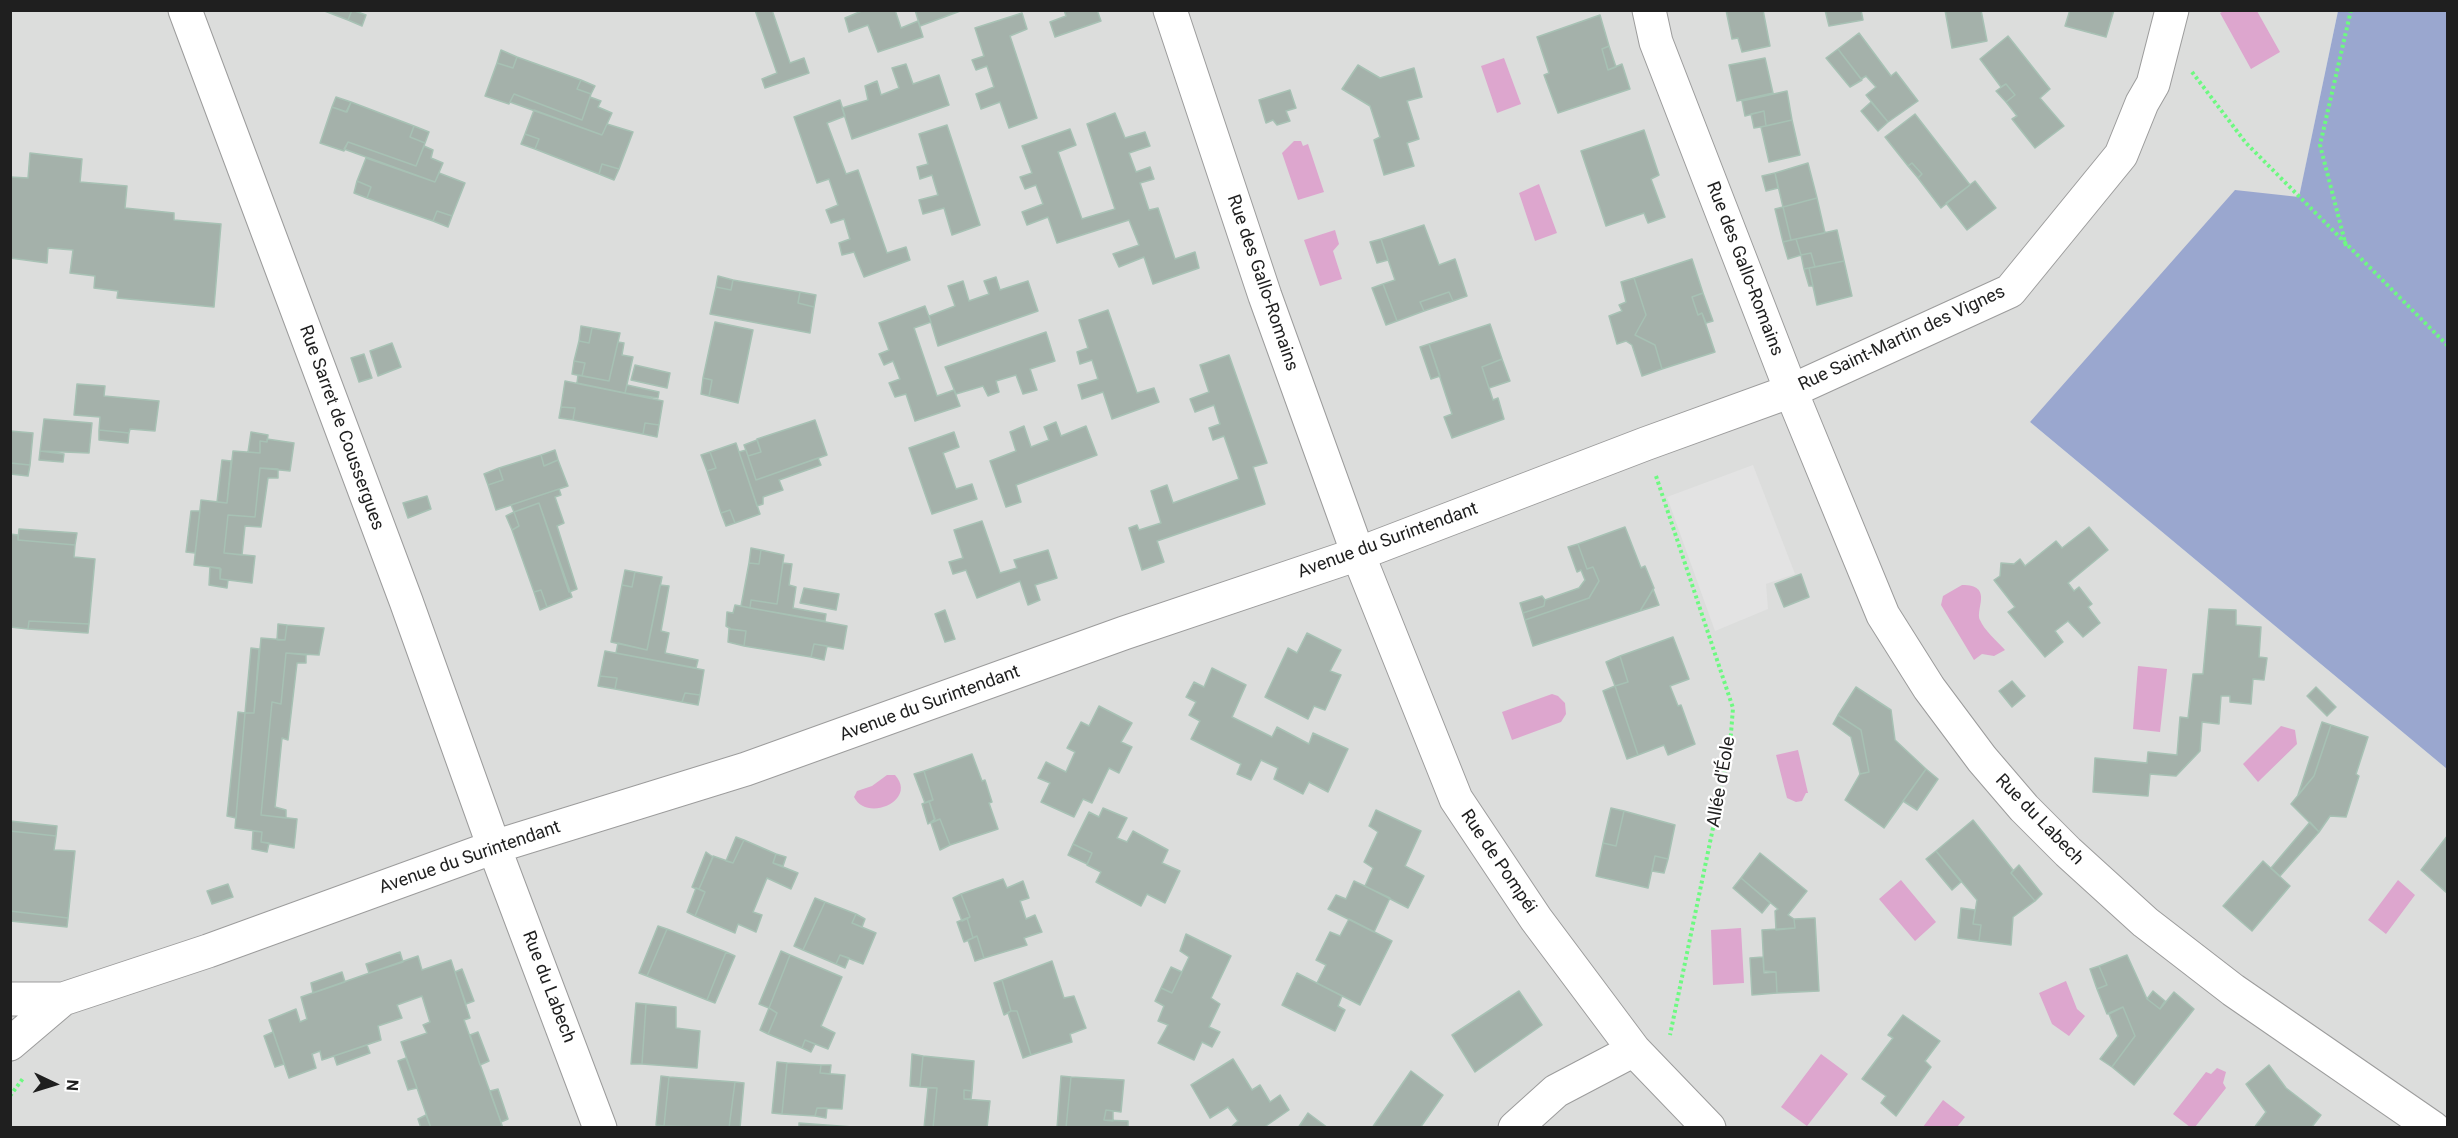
<!DOCTYPE html>
<html>
<head>
<meta charset="utf-8">
<style>
	body { margin:0 }
	#map { position:relative; width:2458px; height:1138px; overflow:hidden; background:#e5f0ec; font-family:Roboto,sans-serif }
	canvas { display:block }
	.frame { position:absolute; inset:0; border:12px solid #1f1f1f; pointer-events:none }
	.north { position:absolute; left:24px; top:1054px; width:60px; height:60px; -webkit-text-stroke:4px #fff; paint-order:stroke; rotate:94deg; font-size:16px; font-weight:700; line-height:24px; text-align:center; color:#1f1f1f }
	.north::after { content:''; display:block; margin:auto; width:21px; height:27px; background:#1f1f1f; clip-path:polygon(50% 0,100% 100%,50% 72%,0 100%) }
</style>
</head>
<body>
<div id="map">
<canvas width="2458" height="1138"></canvas>
<div class="frame"></div>
<div class="north">N</div>
</div>
<script>
const ctx = document.querySelector('canvas').getContext('2d');
ctx.lineJoin = 'round';
function paint(path, color) { ctx.fillStyle = color; ctx.fill(path, 'evenodd'); }
function stroke(path, color, width, dash) { ctx.strokeStyle = color; ctx.lineWidth = width; ctx.lineCap = dash ? 'butt' : 'round'; ctx.setLineDash(dash || []); ctx.stroke(path); }
function drawText(font, color, halo, rows, align = 'center') {
  ctx.font = font + ' Roboto,sans-serif'; ctx.lineWidth = 4.5; ctx.setLineDash([]); ctx.textBaseline = 'middle'; ctx.strokeStyle = halo; ctx.fillStyle = color; for (const [text, x, y, turn = 0] of rows) {
    ctx.save(); ctx.translate(x, y); ctx.rotate((+turn || 0) * Math.PI / 180); ctx.textAlign = isNaN(turn) ? turn : align; if (halo) ctx.strokeText(text, 0, 0); ctx.fillText(text, 0, 0); ctx.restore();
  }
}
const residential = new Path2D(`
	M10 11H2338L2299 198 2030 422 2447 769V1127H11Z`);
const forest = new Path2D(`
	M2338 11H2447V769L2030 422 2235 190 2299 197Z`);
const parking = new Path2D(`
	M1753 465 1795 574 1766 584 1768 609 1715 631 1667 497Z`);
const water = new Path2D(`
	M2224 11H2257L2280 52 2251 69 2220 13Z
	M1504 58 1521 104 1497 113 1481 66Z
	M1294 141H1301L1303 146 1308 144 1324 192 1298 200 1282 153Z
	M1539 184 1557 233 1535 241 1519 193Z
	M1335 230 1339 244 1333 251 1342 279 1320 286 1304 240Z
	M1962 585C1994 585 1975 609 1980 620 1984 630 1997 641 2005 650L1994 656 1982 654 1974 660 1941 605 1943 596Z
	M2138 666 2167 669 2160 732 2133 729Z
	M1552 694 1558 696 1565 703 1566 714 1561 722 1512 740 1502 712Z
	M2281 726 2295 730 2297 744 2258 782 2243 764Z
	M1798 750 1808 793H1806L1802 801 1796 802 1787 798 1776 755Z
	M887 775H895C918 800 867 823 854 797L857 791 872 786Z
	M1901 880 1936 922 1915 941 1879 899Z
	M2398 880 2415 895 2386 934 2368 920Z
	M1741 928 1744 983 1713 985 1711 930Z
	M2066 981 2077 1009 2085 1016 2069 1036 2052 1024 2039 993Z
	M1821 1054 1848 1074 1807 1126 1781 1107Z
	M2217 1068 2226 1072 2223 1083 2226 1088 2195 1127H2190L2173 1114 2206 1072 2211 1074Z
	M1943 1100 1965 1117 1957 1127H1923Z`);
const building = new Path2D(`
	M322 10H352L348 20Z
	M352 10 366 15 362 26 348 20Z
	M755 10H772L790 63 804 58 809 73 765 88 762 79 777 73Z
	M895 10 901 28 918 21 923 37 878 52 868 25 849 32 845 18 864 10Z
	M915 10H963L920 26Z
	M1064 10H1097L1101 21 1055 37 1050 22 1066 16Z
	M1726 10H1763L1770 46 1742 52 1738 38 1732 39Z
	M1825 10H1861L1863 20 1829 26Z
	M1945 10H1981L1987 41 1952 48Z
	M2070 10H2114L2106 37 2065 26Z
	M1022 13 1027 29 1010 36 1037 118 1009 128 1000 102 981 109 976 94 994 87 987 66 976 70 972 60 984 56 975 28Z
	M1600 15 1609 46 1602 49 1608 70 1622 64 1630 89 1558 113 1544 75 1549 73 1537 37Z
	M1859 33 1891 76 1896 72 1918 101 1888 122 1866 95 1876 87 1866 76 1861 79 1838 49Z
	M2008 36 2050 89 2040 98 2064 126 2035 148 2012 119 2017 116 2006 102 2015 95 2006 84 2001 87 1980 59Z
	M1609 46 1616 67 1608 70 1602 49Z
	M1838 49 1862 80 1850 87 1826 58Z
	M501 50 517 57 513 68 497 63Z
	M517 57 581 80 577 89 591 94 582 120 514 94 509 104 485 96 497 63 513 68Z
	M1765 58 1773 93 1737 101 1729 65Z
	M906 64 913 84 939 75 949 105 852 139 842 108 868 100 865 86 877 81 881 95 899 88 892 68Z
	M1358 65 1380 78 1414 68 1422 97 1407 101 1419 139 1407 143 1414 166 1384 175 1374 140 1380 137 1370 106 1342 89Z
	M581 80 595 86 591 94 577 89Z
	M2006 84 2015 95 2006 102 1996 91Z
	M1290 90 1296 108 1286 111 1290 121 1277 125 1273 120 1266 123 1259 100Z
	M1787 91 1792 120 1766 126 1764 111 1745 116 1742 101Z
	M514 94 582 120 590 97 601 101 598 107 612 113 602 135 510 102Z
	M336 97 351 102 347 112 332 107Z
	M840 100 845 116 827 123 846 174 858 170 887 253 906 247 910 260 864 277 854 252 842 255 839 243 850 239 844 219 831 223 826 210 838 205 829 179 817 183 794 117Z
	M351 102 414 126 410 137 425 143 416 166 348 142 344 151 320 143 332 107 346 112Z
	M1871 102 1888 122 1878 131 1861 111Z
	M534 110 602 135 607 124 633 132 619 169 602 164 599 174 535 149 539 139 525 134Z
	M1764 111 1766 126 1754 128 1751 114Z
	M1115 113 1125 138 1145 132 1150 146 1129 153 1136 172 1150 167 1154 179 1140 183 1149 210 1158 208 1175 259 1195 252 1199 268 1153 284 1144 257 1119 267 1113 254 1139 245 1129 220 1057 243 1048 217 1027 225 1022 212 1043 204 1036 185 1025 189 1020 177 1032 173 1022 146 1070 129 1076 145 1058 152 1082 219 1115 209 1087 124Z
	M1915 114 1970 185 1941 208 1918 178 1922 174 1912 163 1908 166 1885 137Z
	M1792 120 1800 155 1769 162 1761 127Z
	M947 125 980 225 952 235 944 208 923 214 919 200 938 195 932 175 920 179 917 167 928 164 919 134Z
	M414 126 429 132 425 143 410 137Z
	M1644 130 1659 175 1651 179 1665 217 1648 223 1644 213 1606 226 1581 151Z
	M525 134 539 139 535 149 521 144Z
	M348 142 416 166 424 146 433 150 431 158 443 163 435 182 344 149Z
	M30 153 82 159 80 182 127 186 125 208 174 213V220L221 224 214 307 117 298 118 291 94 288 95 276 70 273 73 250 48 248 47 263 10 258V177L28 178Z
	M366 158 435 182 439 173 465 183 452 216 437 211 433 221 367 198 371 187 357 181Z
	M1808 163 1817 198 1783 207 1775 173Z
	M1912 163 1922 174 1918 178 1908 166Z
	M602 164 619 169 614 180 599 174Z
	M1775 173 1778 188 1766 191 1762 176Z
	M357 181 371 187 367 198 354 193Z
	M1975 181 1996 208 1967 230 1946 203Z
	M1817 198 1825 233 1791 240 1783 207Z
	M1783 207 1791 240 1783 242 1775 209Z
	M437 211 452 216 448 227 433 221Z
	M1424 225 1439 265 1455 259 1467 296 1453 301 1449 292 1420 302 1424 311 1397 321 1383 284 1395 280 1381 239Z
	M1837 230 1844 261 1815 267 1811 253 1801 255 1796 239Z
	M1381 239 1388 260 1377 263 1370 242Z
	M1796 239 1801 255 1788 259 1783 242Z
	M1811 253 1815 267 1804 269 1801 255Z
	M1692 259 1703 293 1692 297 1698 315 1702 313 1715 352 1662 369 1655 345 1635 335 1646 315 1634 278Z
	M1844 261 1852 296 1817 305 1809 268Z
	M1809 268 1813 286H1809L1804 269Z
	M718 276 733 280 731 290 716 287Z
	M996 277 1000 290 1028 281 1038 311 938 346 929 316 955 306 948 286 963 281 969 301 989 294 984 281Z
	M1634 278 1646 315 1635 335 1655 345 1662 369 1642 376 1632 345 1626 341 1617 344 1609 316 1622 311 1619 305 1626 302 1621 282Z
	M733 280 800 292 798 303 814 307 810 333 710 314 716 287 731 290Z
	M1383 284 1397 321 1386 325 1372 288Z
	M800 292 816 295 814 307 798 303Z
	M1449 292 1453 301 1424 311 1420 302Z
	M1703 293 1713 321 1706 323 1702 313 1698 315 1692 297Z
	M925 306 931 322 914 328 937 396 954 390 960 406 915 421 906 394 895 397 889 383 900 379 893 361 884 365 879 354 889 350 879 323Z
	M1108 310 1137 393 1154 388 1159 402 1112 419 1103 392 1082 399 1078 385 1098 379 1092 360 1080 364 1077 352 1088 348 1079 320Z
	M715 322 753 330 738 403 709 396 712 380 703 378Z
	M1490 324 1502 359 1482 367 1493 400 1498 398 1504 419 1452 438 1444 417 1452 414 1429 344Z
	M581 326 592 328 589 343 579 341Z
	M592 328 620 333 609 381 582 376 585 363 574 361 579 341 589 343Z
	M1046 332 1055 361 1030 369 1037 390 1023 394 1016 375 996 381 999 392 988 396 983 386 956 394 945 367Z
	M618 342 624 343 622 355 633 357 625 393 577 383 578 375 609 381Z
	M392 343 401 367 378 376 370 351Z
	M1429 344 1440 376 1431 379 1420 347Z
	M364 354 372 378 359 382 351 358Z
	M1229 355 1267 463 1253 467 1265 504 1157 541 1164 562 1142 570 1129 528 1137 525 1139 530 1161 523 1151 491 1167 485 1173 503 1239 479 1224 436 1213 440 1209 428 1220 424 1214 405 1195 412 1190 399 1209 392 1200 365Z
	M1502 359 1510 381 1489 388 1482 367Z
	M574 361 585 363 582 376 572 374Z
	M635 365 670 373 667 388 631 380Z
	M703 378 712 380 709 396 701 394Z
	M565 381 663 401 659 425 645 423 643 434 573 420 575 408 561 407Z
	M77 384 105 386 104 396 159 401 155 431 130 429 129 433 99 430 100 417 74 415Z
	M627 385 659 392 658 398 625 393Z
	M561 407 575 408 573 420 559 418Z
	M44 419 92 423 89 453 40 451Z
	M815 420 827 455 756 480 748 456 761 452 757 439Z
	M1056 422 1061 436 1086 426 1097 455 1016 485 1021 502 1006 507 990 461 1016 451 1010 432 1024 426 1031 447 1049 440 1044 427Z
	M645 423 659 425 657 437 643 434Z
	M99 430 129 433 128 443 99 440Z
	M10 431 33 433 30 465 10 463Z
	M251 432 268 435 267 442 260 441V453L248 452Z
	M954 432 959 447 943 453 956 489 972 484 977 499 932 514 909 448Z
	M267 439 294 443 290 471 260 468 255 517 228 515 224 553 255 556 252 583 220 579V568L194 565 201 500 227 503 233 451 260 453V441L267 442Z
	M757 440 761 452 748 456 744 445Z
	M736 443 760 514 735 523 730 510 721 513 707 471 716 468 710 452Z
	M555 450 558 460 544 466 541 455Z
	M746 450 756 480 818 458 821 465 779 480 783 490 763 497V504L757 506 739 452Z
	M40 451 64 454 63 462 39 460Z
	M710 452 716 468 707 471 701 455Z
	M541 455 544 466 558 460 568 486 496 510 488 485 503 480 499 468Z
	M222 460 231 461 227 503 217 502Z
	M10 463 30 465 28 476 10 474Z
	M260 468 278 469V478H268L261 527 245 526 242 555 224 553 228 515 255 517Z
	M499 468 503 480 488 485 484 474Z
	M559 489 561 495 555 497 564 523 557 526 577 589 569 592 539 503 514 512 511 505Z
	M427 496 431 509 408 518 403 503Z
	M539 503 572 597 547 607 541 590 534 592 512 530 519 526 514 512Z
	M730 510 735 523 726 526 721 513Z
	M191 511H200L195 553 186 552Z
	M514 512 519 526 512 530 506 516Z
	M982 521 1000 573 1017 568 1014 560 1048 550 1057 578 1035 585 1040 600 1028 605 1020 581 977 598 966 570 953 574 949 562 963 558 954 530Z
	M1625 527 1641 568 1645 566 1654 588 1640 611 1533 646 1525 620 1589 598 1599 581 1593 567 1587 569 1578 544Z
	M2089 527 2108 550 2068 583 2074 591 2079 587 2092 604 2088 607 2100 623 2083 637 2068 621 2055 631 2063 642 2045 657 2008 612 2015 607 1994 580 2000 576 2001 563 2014 564 2020 559 2025 566 2056 541 2062 548Z
	M19 529 77 533 75 545 18 540Z
	M10 534 18 535V540L75 545 74 557 95 559 89 624 29 621 28 629 10 627Z
	M1578 544 1587 569 1593 567 1599 581 1589 598 1525 620 1523 613 1544 606 1545 600 1579 588 1585 580 1581 570 1577 572 1568 547Z
	M751 548 761 550 759 564 749 563Z
	M761 550 784 555 777 604 751 600 750 608 741 606 749 563 759 564Z
	M783 563 792 564 789 585 796 587 793 608 826 614 825 621 750 608 751 600 777 604Z
	M210 567 221 569 220 579 228 580 227 588 209 585Z
	M625 570 635 572 632 587 622 585Z
	M635 572 662 577 647 650 611 642 622 585 632 587Z
	M1801 574 1809 597 1784 607 1775 584Z
	M660 585 669 586 661 631 669 633 665 653 698 660 696 668 616 653 618 643 647 650Z
	M804 588 839 594 836 610 800 603Z
	M1653 589 1659 605 1640 611 1648 598Z
	M541 590 547 607 540 610 534 592Z
	M1542 596 1545 600 1544 606 1523 613 1520 603Z
	M735 605 847 626 843 649 814 644 811 657 744 646 746 631 731 629 726 626 727 612 733 613Z
	M2209 609 2236 610V625L2261 627 2259 657 2267 658 2264 680 2253 679 2251 704 2230 702V696H2221L2219 724 2202 722 2200 751 2176 776 2150 774 2148 796 2093 792 2095 758 2147 763 2148 752 2177 755 2180 717 2188 718 2193 674H2203Z
	M945 610 955 639 945 642 935 614Z
	M29 621 89 624 88 633 28 629Z
	M278 624 287 625 285 640H277Z
	M287 625 324 628 319 655 286 653 281 704 272 702 261 815 297 819 294 848 261 842 262 832 235 828 245 713H254L261 638 285 640Z
	M729 629 746 631 744 646 728 642Z
	M1307 633 1341 650 1330 671 1341 675 1325 710 1314 706 1308 719 1265 697 1288 648 1297 653Z
	M1673 637 1689 679 1670 686 1678 706 1681 705 1695 744 1668 755 1664 745 1638 755 1615 686 1628 682 1620 656Z
	M814 644 827 646 824 660 811 657Z
	M251 648 259 649 254 713H245Z
	M605 651 704 670 700 695 685 693 682 702 615 689 617 678 600 676Z
	M286 653 306 655V663H297L288 740 282 738 275 807 286 810V818L261 815 272 702 281 704Z
	M1620 656 1628 682 1615 686 1606 662Z
	M1212 668 1246 685 1232 717 1272 737 1277 727 1309 744 1313 733 1348 749 1328 792 1309 782 1303 794 1274 779 1278 768 1261 760 1251 780 1237 774 1241 764 1191 739 1200 721 1189 715 1196 702 1186 697 1194 682 1204 687Z
	M600 676 617 678 615 689 598 686Z
	M2012 681 2025 696 2012 707 1999 691Z
	M1615 686 1638 755 1627 759 1603 691Z
	M1856 687 1891 710 1895 740 1926 769 1884 828 1845 800 1860 774 1869 772 1861 730 1838 715Z
	M2316 687 2336 707 2327 716 2307 696Z
	M685 693 700 695 698 705 682 702Z
	M1099 706 1132 723 1121 742 1132 747 1119 773 1109 768 1092 803 1083 799 1074 817 1041 802 1050 783 1038 778 1046 762 1066 772 1075 752 1067 748 1081 722 1089 726Z
	M238 712 245 713 236 818 227 816Z
	M1838 715 1861 730 1869 772 1860 774 1851 737 1833 724Z
	M2322 722 2331 725 2314 776 2298 795Z
	M2331 725 2368 737 2356 774 2359 776 2346 817 2330 816 2319 832 2291 804 2314 776Z
	M972 754 982 781 985 780 992 802 989 803 998 829 950 845 940 819 935 821 929 801 933 800 924 771Z
	M1926 769 1938 779 1917 810 1903 801Z
	M924 771 933 800 925 803 914 774Z
	M929 801 935 819 928 824 922 804Z
	M1103 808 1127 818 1117 838 1127 842 1133 831 1168 850 1162 863 1180 871 1165 903 1147 894 1141 906 1096 882 1101 872 1087 865 1092 853 1073 844 1089 812 1099 817Z
	M1611 808 1624 811 1616 846 1603 843Z
	M1376 810 1421 831 1405 866 1424 876 1408 908 1365 886 1373 868 1364 862 1378 832 1369 826Z
	M1624 811 1675 825 1668 859 1655 856 1648 888 1596 876 1603 843 1616 846Z
	M940 819 950 845 940 850 931 823Z
	M1973 820 2013 870 2011 873 2035 901 2013 917 2011 945 1979 941 1981 925 1973 924 1977 900 1936 851Z
	M10 821 57 826 56 836 10 831Z
	M2310 822 2319 832 2280 876 2271 868Z
	M10 831 56 836 54 850 75 851 68 918 10 911Z
	M253 831 262 832 261 842 269 843 267 852 252 849Z
	M2448 835V894L2421 870Z
	M736 837 744 840 733 863 726 861Z
	M744 840 776 854 773 863 798 873 791 889 767 878 753 912 762 915 756 932 738 924 735 933 695 916 705 892 699 889 713 856 733 863Z
	M1073 844 1092 853 1087 864 1068 855Z
	M1936 851 1961 882 1952 890 1926 859Z
	M706 852 713 857 699 889 694 888 692 887Z
	M1760 853 1807 891 1788 915 1794 919 1795 928 1776 930 1775 911 1778 909 1741 878Z
	M776 854 786 857 783 866 773 863Z
	M1655 856 1668 859 1664 873 1652 871Z
	M2263 861 2290 886 2252 931 2223 906Z
	M2019 865 2042 894 2035 901 2011 873Z
	M1741 878 1770 903 1762 913 1733 888Z
	M1003 879 1007 888 1023 881 1029 898 1020 901 1026 919 1035 915 1042 932 1024 938 1027 945 984 958 977 936 973 938 967 918 970 917 961 894Z
	M1354 881 1390 898 1374 932 1328 909 1336 895 1346 899Z
	M228 884 233 897 212 904 207 891Z
	M696 888 705 892 695 916 687 912Z
	M961 894 970 917 962 921 953 898Z
	M815 898 825 902 803 950 794 946Z
	M825 902 856 914 852 923 876 933 863 964 840 955 836 964 803 950Z
	M1961 908 1975 910 1973 924 1981 925 1979 941 1958 938Z
	M10 911 68 918 67 927 10 921Z
	M856 914 865 919 862 927 852 923Z
	M967 918 973 938 964 942 957 922Z
	M1815 918 1819 991 1777 993 1776 972 1764 971 1762 930 1795 928 1794 919Z
	M1349 919 1392 941 1360 1005 1317 983 1326 965 1316 960 1330 932 1340 936Z
	M658 926 667 929 647 976 639 973Z
	M667 929 726 952 707 1000 647 976Z
	M1186 934 1231 956 1211 998 1220 1004 1209 1027 1220 1032 1212 1047 1202 1042 1194 1060 1158 1043 1168 1025 1158 1021 1164 1006 1155 1001 1161 988 1172 993 1189 957 1180 951Z
	M977 936 984 958 975 961 968 940Z
	M781 951 790 955 769 1008 759 1004Z
	M400 952 403 962 369 973 366 964Z
	M726 952 735 956 715 1003 707 1000Z
	M790 955 842 977 821 1026 835 1033 828 1049 805 1040 802 1048 768 1034 777 1013 769 1008Z
	M840 955 849 958 845 968 836 964Z
	M2127 955 2147 999 2160 1009 2174 992 2194 1009 2134 1085 2112 1067 2135 1036 2123 1007 2107 1014 2097 989 2107 985 2099 966Z
	M418 956 422 970 451 960 470 1018 464 1020 503 1128H431L401 1042 427 1033 423 1025 430 1022 422 996 397 1005 402 1018 378 1026 381 1040 322 1060 320 1051 312 1054 316 1068 289 1078 269 1020 296 1009 300 1022 307 1019 301 997Z
	M1763 957 1764 973 1776 972 1777 993 1752 995 1750 958Z
	M1052 961 1064 998 1074 996 1086 1028 1070 1034 1072 1042 1031 1055 1017 1011H1011L1002 980Z
	M2099 966 2107 985 2097 989 2090 969Z
	M1171 967 1182 972 1172 993 1161 988Z
	M462 969 474 1001 466 1004 455 972Z
	M342 972 345 982 313 993 311 983Z
	M1297 973 1342 996 1338 1006 1345 1010 1335 1031 1282 1005Z
	M1002 980 1011 1011 1004 1015 994 983Z
	M1519 991 1542 1025 1475 1072 1452 1035Z
	M2153 991 2165 1001 2160 1009 2147 999Z
	M636 1003 646 1004 642 1064H631Z
	M646 1004 676 1007V1028L700 1031 697 1068 642 1064Z
	M2123 1007 2135 1036 2112 1067 2100 1059 2118 1036 2109 1014Z
	M769 1008 777 1013 768 1034 760 1030Z
	M1011 1011H1017L1031 1055 1023 1058 1008 1013Z
	M1903 1015 1940 1041 1925 1061 1931 1067 1896 1116 1881 1103 1886 1096 1862 1079 1893 1038 1888 1035Z
	M273 1032 284 1064 275 1067 264 1036Z
	M478 1032 489 1061 480 1065 470 1035Z
	M805 1040 815 1044 811 1052 802 1048Z
	M367 1045 370 1053 337 1065 334 1056Z
	M912 1054 923 1056 920 1087 910 1086Z
	M923 1056 974 1061 972 1091 964 1090V1099L990 1101 987 1128H933L937 1088 920 1087Z
	M406 1058 417 1088 408 1090 398 1061Z
	M1233 1059 1252 1090 1260 1085 1270 1102 1280 1095 1289 1110 1263 1128H1230L1238 1121 1228 1107 1210 1118 1191 1085Z
	M777 1062 787 1063 782 1114 772 1113Z
	M787 1063 821 1065 820 1073 845 1075 842 1109 817 1108 815 1116 782 1114Z
	M821 1065H831L830 1074 820 1073Z
	M2269 1065 2286 1088 2321 1115 2311 1128H2254L2266 1112 2246 1084Z
	M1411 1071 1443 1095 1420 1128H1372Z
	M661 1076 669 1077 664 1126 656 1125Z
	M1061 1076 1071 1077 1066 1128H1057Z
	M669 1077 735 1082 729 1128 664 1126Z
	M1071 1077 1124 1080 1121 1112 1106 1110 1104 1120 1128 1121V1128H1066Z
	M735 1082 744 1083 740 1128H729Z
	M928 1088H937L933 1128H924Z
	M498 1089 508 1119 501 1122 490 1091Z
	M964 1090 972 1091 971 1099H964Z
	M817 1108H827L826 1118 815 1116Z
	M1106 1110 1113 1111V1121L1104 1120Z
	M1308 1113 1328 1128H1298Z
	M426 1115 431 1128H421L418 1119Z
	M799 1123 853 1127 799 1128Z`);
const path = new Path2D(`
	M2192 72 2246 143 2448 346
	M2346 246 2320 145 2351 10
	M1656 476 1733 708 1730 746 1670 1035
	M10 1096 24 1077`);
const minor = new Path2D(`
	M185 10 406 601 494 847 600 1128
	M1170 10 1265 296 1358 554 1456 799 1536 919 1634 1050 1709 1128
	M1649 10 1656 42 1797 406 1883 615 1929 688 1982 759 2024 808 2068 852 2145 922 2233 990 2433 1128
	M10 999H63L208 951 494 847 746 769 1124 633 1358 554 1645 444 1791 391 2010 291 2121 155 2142 103 2153 84 2172 10
	M10 1044 63 999
	M1515 1128 1556 1091 1634 1050`);
const streetNames = [
	["Rue des Gallo-Romains",1744,269,69],
	["Rue des Gallo-Romains",1262,283,71],
	["Rue Saint-Martin des Vignes",1902,339,-25],
	["Rue Sarret de Coussergues",341,428,70],
	["Avenue du Surintendant",1388,541,-20],
	["Avenue du Surintendant",930,704,-20],
	["Allée d'Éole",1722,782,-80],
	["Rue du Labech",2039,820,46],
	["Avenue du Surintendant",470,858,-19],
	["Rue de Pompéi",1498,862,56],
	["Rue du Labech",548,987,69]
];
paint(residential, '#dcdddc');
paint(forest, '#9aa7cf');
paint(parking, '#e3e3e3');
paint(water, '#dda6ce');
paint(building, '#a4b1aa');
stroke(building, '#a7c1b4', 1.5);
stroke(minor, '#9c9c9c', 35);
stroke(path, '#6df981', 4, [3, 3]);
stroke(minor, '#fff', 33);
drawText('18px', '#1f1f1f', '#fff', streetNames);
</script>
</body>
</html>
